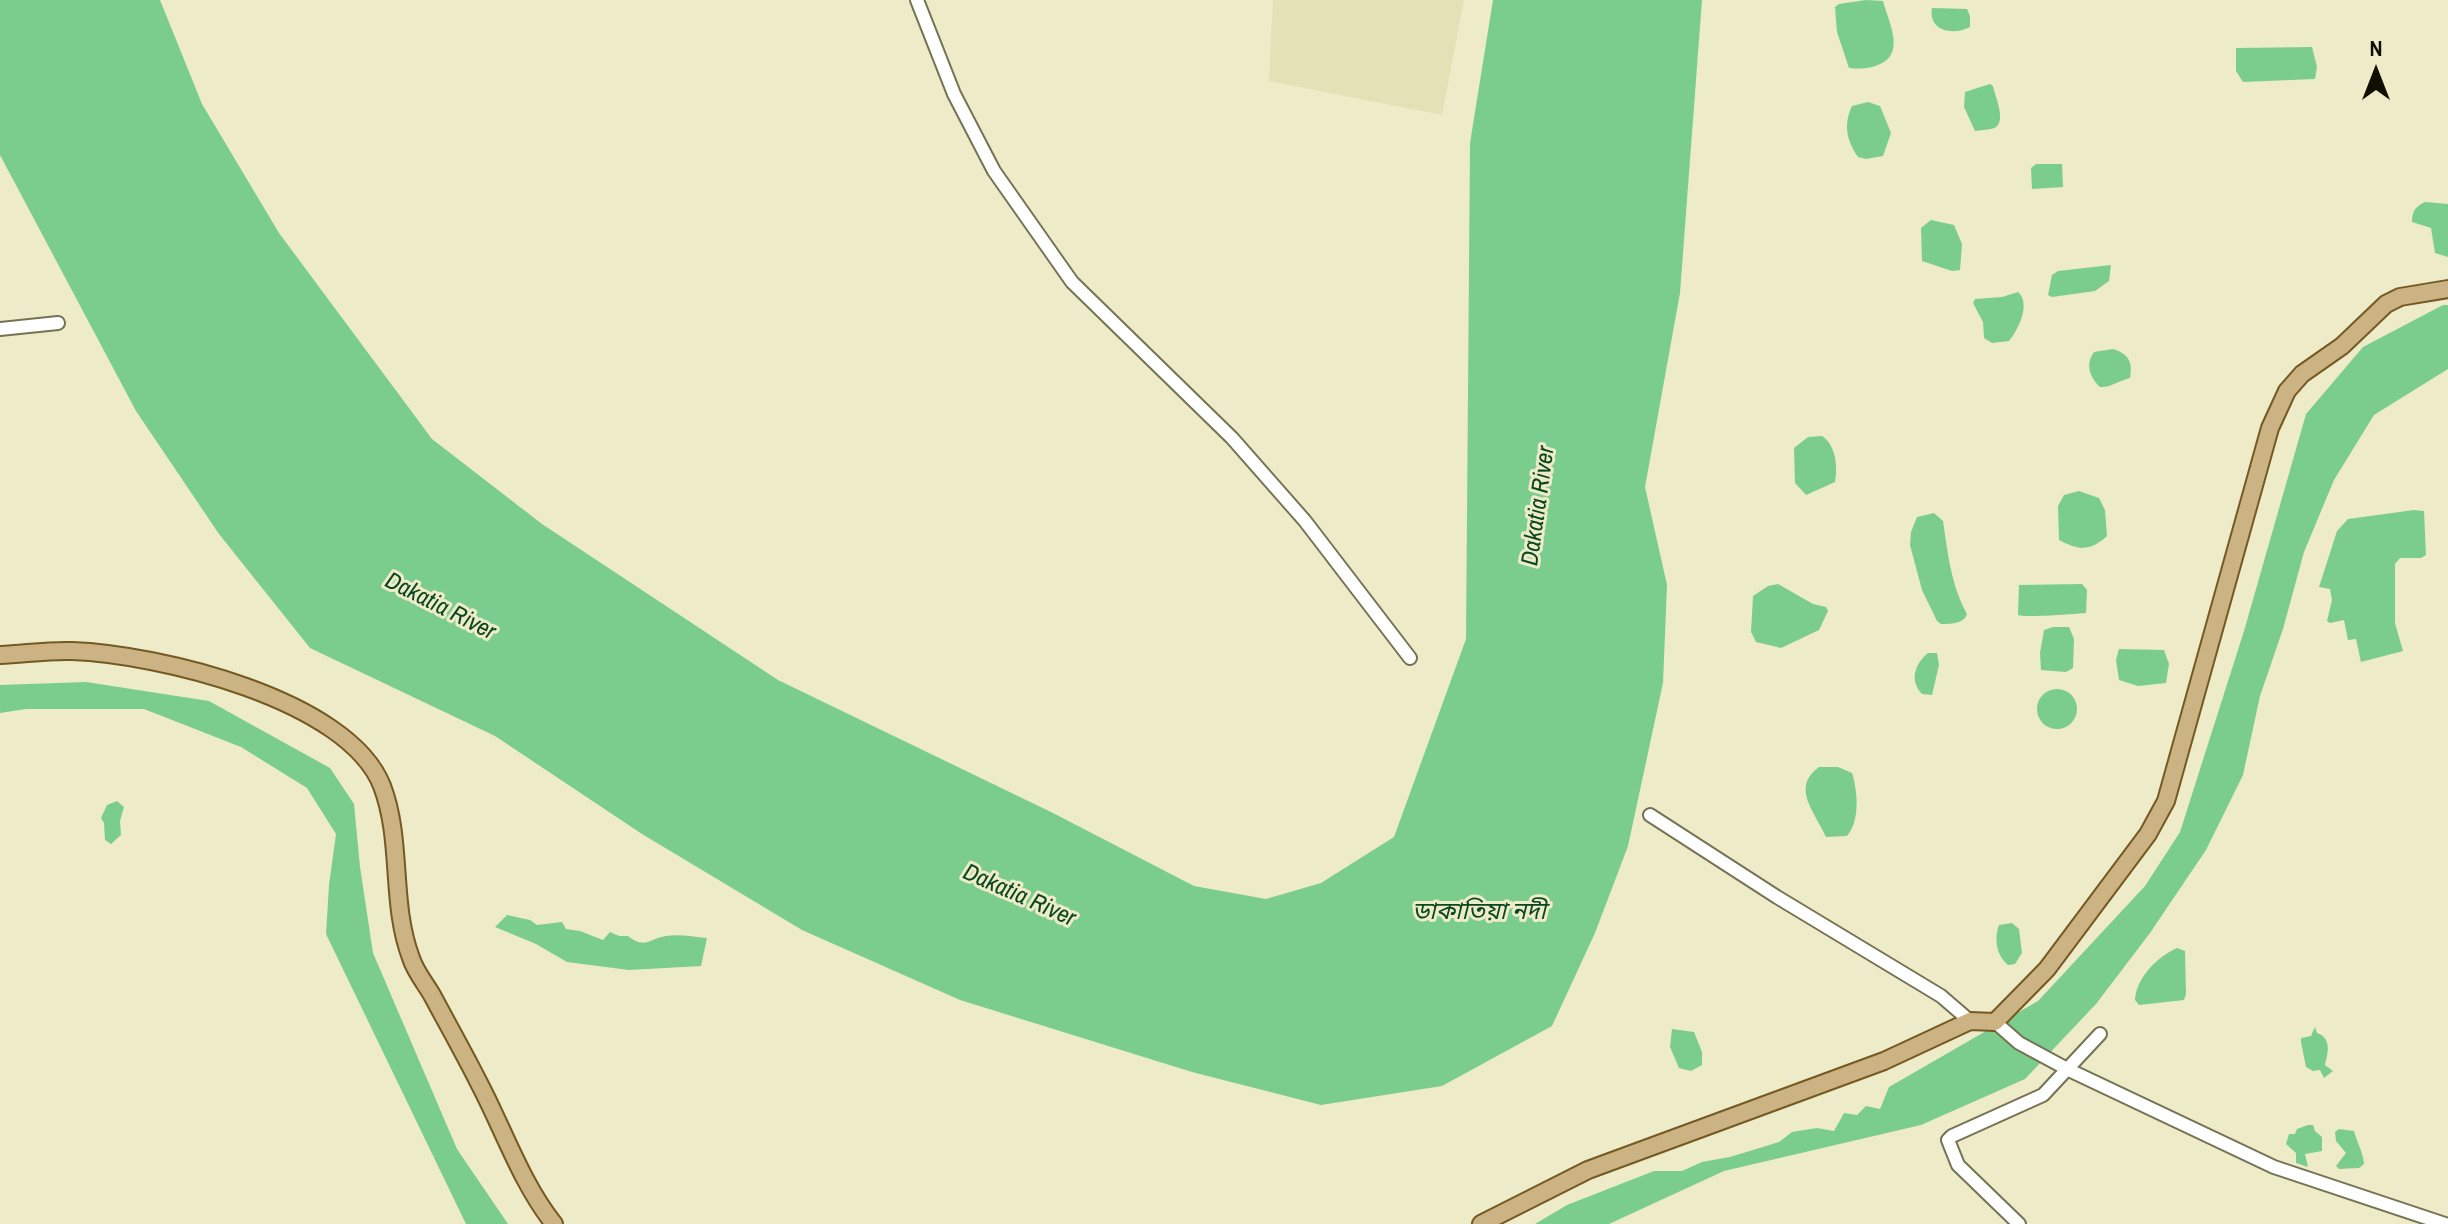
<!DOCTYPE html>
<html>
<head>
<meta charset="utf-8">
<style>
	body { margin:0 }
	#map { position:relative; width:2448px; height:1224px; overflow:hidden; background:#eeebc9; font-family:"Archivo Narrow",sans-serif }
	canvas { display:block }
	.north { position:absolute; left:2336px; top:32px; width:80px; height:80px; -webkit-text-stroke:6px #eeebc9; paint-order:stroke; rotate:0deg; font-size:22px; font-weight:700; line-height:32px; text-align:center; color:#100f04 }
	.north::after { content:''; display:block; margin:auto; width:28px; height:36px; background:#100f04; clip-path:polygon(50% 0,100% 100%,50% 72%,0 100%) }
</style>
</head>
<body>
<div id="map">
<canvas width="2448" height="1224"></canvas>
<div class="north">N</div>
</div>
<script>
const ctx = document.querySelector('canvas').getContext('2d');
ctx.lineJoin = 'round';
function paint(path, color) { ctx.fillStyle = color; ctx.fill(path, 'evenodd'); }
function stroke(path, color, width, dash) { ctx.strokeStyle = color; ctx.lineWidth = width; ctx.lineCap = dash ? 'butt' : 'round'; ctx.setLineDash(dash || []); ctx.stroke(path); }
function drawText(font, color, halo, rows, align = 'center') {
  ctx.font = font + ' "Archivo Narrow","Noto Sans Bengali",sans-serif'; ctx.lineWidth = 6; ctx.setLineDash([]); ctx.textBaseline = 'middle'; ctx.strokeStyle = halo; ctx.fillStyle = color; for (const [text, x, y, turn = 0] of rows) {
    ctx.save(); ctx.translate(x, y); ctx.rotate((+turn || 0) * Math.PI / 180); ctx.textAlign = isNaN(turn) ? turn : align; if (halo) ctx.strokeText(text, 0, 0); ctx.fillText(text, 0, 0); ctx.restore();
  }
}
const built = new Path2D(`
	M1273 0H1464L1442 115 1269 81Z`);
const water = new Path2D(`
	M0 0H160L202 104 279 233 432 439 542 524 778 680 1053 813 1194 886 1266 899 1321 883 1394 837 1466 639 1470 143 1493 0H1702L1680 293 1645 487 1667 585 1663 683 1628 846 1595 933 1552 1026 1442 1086 1321 1105 1192 1072 960 1000 802 930 642 834 495 736 310 648 219 534 136 411 0 155Z
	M1866 0 1883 1C1888 21 1906 53 1880 64 1869 69 1861 69 1849 68L1837 32 1835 7 1839 4Z
	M1932 8 1967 9 1970 16V27C1953 36 1928 31 1932 8Z
	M2312 47 2317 67 2315 79 2243 82 2236 71V48Z
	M1990 84 1993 86C1995 96 2006 120 1996 127 1992 130 1980 130 1975 131L1964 107 1965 92Z
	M1868 102 1880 106 1891 133 1883 156 1866 159 1858 157C1847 141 1843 125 1852 106Z
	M2036 164H2062L2063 187 2032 189 2031 168Z
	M2425 202 2448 204V257L2435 253 2431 228 2412 222C2412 211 2415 207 2425 202Z
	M1931 220 1954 225 1962 244 1960 270 1952 271 1922 261 1921 228Z
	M2111 265 2109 281 2095 291 2052 297 2048 295 2052 275 2058 271Z
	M2018 292C2031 303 2019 329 2009 341L1992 343 1984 338 1983 322 1973 303 1975 299 2002 297Z
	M2443 305H2448V369L2374 415 2334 480 2304 552 2283 629 2260 696 2243 775 2206 850 2150 933 2096 1004 2025 1079 1921 1125 1724 1171 1609 1224H1535L1567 1205 1654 1171H1682L1702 1162 1730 1157 1779 1142 1792 1132 1817 1128 1834 1131 1844 1113 1857 1115 1866 1106 1880 1109 1889 1087 2038 1001 2145 886 2180 832 2244 631 2306 414 2363 347Z
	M2113 349C2129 354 2133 362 2130 378 2120 380 2110 388 2100 387 2090 377 2085 365 2094 352Z
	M1822 436C1836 445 1838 467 1835 482L1806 495 1795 483 1794 448 1808 437Z
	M2079 491 2099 498 2105 510 2107 536C2090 552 2078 550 2059 540L2058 506 2064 495Z
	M2414 510 2424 511 2426 555 2421 558H2400L2395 564V623L2403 651 2361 662 2356 639 2348 640 2344 620 2330 623 2327 621 2332 600 2330 589 2319 587 2337 531 2348 519Z
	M1934 513 1943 521C1948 554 1951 585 1967 614 1964 624 1950 624 1941 624L1937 621 1922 590 1910 545 1911 532 1917 517Z
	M1778 584 1813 604 1826 607 1828 611 1819 630 1781 648 1756 642 1751 632 1753 596 1768 586Z
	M2082 584 2087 590 2086 613C2075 614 2024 618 2018 615L2019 585Z
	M2053 627H2069L2074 639 2073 668 2066 672 2041 670 2040 653 2044 630Z
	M2119 649 2164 650 2169 664 2166 683 2138 686 2119 680 2116 660Z
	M1928 653H1937L1939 665 1932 695 1922 694C1909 680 1915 664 1928 653Z
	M86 682 209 701 330 768 354 804 360 867 373 953 457 1149 508 1224H466L326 934 329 885 336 834 307 788 241 747 144 709H26L0 713V685Z
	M2037 709a20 20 0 1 1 40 0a20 20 0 1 1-40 0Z
	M1819 767H1838L1852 773C1858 792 1860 821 1847 836L1826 837C1816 813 1790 788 1819 767Z
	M117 801 124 807 120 821 121 835 111 844 105 840 104 823 101 818 107 805Z
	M507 915 530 920 537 925 562 922 566 929 580 931 603 940 610 932 619 936H628C646 950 650 938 666 936 679 934 694 937 707 938L701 966 629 970 567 962 536 944 495 927Z
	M2012 923 2019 929 2022 953 2015 964 2008 965C1996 955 1994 939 1999 925Z
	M2177 948 2185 951 2186 994 2184 1000 2139 1005 2135 1000C2136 978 2158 956 2177 948Z
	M2315 1027 2317 1033C2332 1038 2328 1053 2325 1065L2333 1071 2324 1078 2320 1070 2313 1071 2306 1067 2301 1042V1038L2311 1036Z
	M1672 1029 1694 1032 1702 1052V1065L1691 1071 1679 1068 1670 1047Z
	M2308 1125H2313L2315 1131 2322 1137V1151L2305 1154 2308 1167 2296 1163V1153L2286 1144 2289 1134H2295L2297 1129Z
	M2339 1129 2354 1131C2357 1143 2363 1152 2364 1164L2359 1168 2339 1169 2336 1166 2346 1153 2336 1141 2335 1132Z`);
const minor = new Path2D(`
	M917 0 954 94 994 171 1072 282 1232 438 1305 521 1410 658
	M0 329 58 323
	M1650 815 1777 897 1941 996 1970 1021
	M1995 1022 2019 1043 2069 1070 2274 1167 2445 1224
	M2019 1224 1958 1165 1948 1140 1952 1136 2043 1095 2100 1034`);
const major = new Path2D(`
	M0 655C24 654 49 650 72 651 157 654 348 699 382 786 403 841 390 903 411 958 415 971 425 983 432 995 448 1025 465 1055 480 1085 504 1131 522 1184 554 1224
	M1481 1224 1588 1170 1884 1061 1970 1021 1995 1022 2047 969 2148 834 2166 801 2270 428 2287 391 2302 374 2342 346 2386 304 2400 297 2448 289`);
const waterNames = [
	["Dakatia River",1539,506,-82],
	["Dakatia River",440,607,27],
	["Dakatia River",1019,896,24],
	["ডাকাতিয়া নদী",1479,913]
];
paint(built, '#e4e1b7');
paint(water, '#7bcd8e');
stroke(minor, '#757354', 16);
stroke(major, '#745922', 20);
stroke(minor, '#fff', 12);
stroke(major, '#ccb384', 16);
drawText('italic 24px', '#08471f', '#eeebc9', waterNames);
</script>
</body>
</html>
